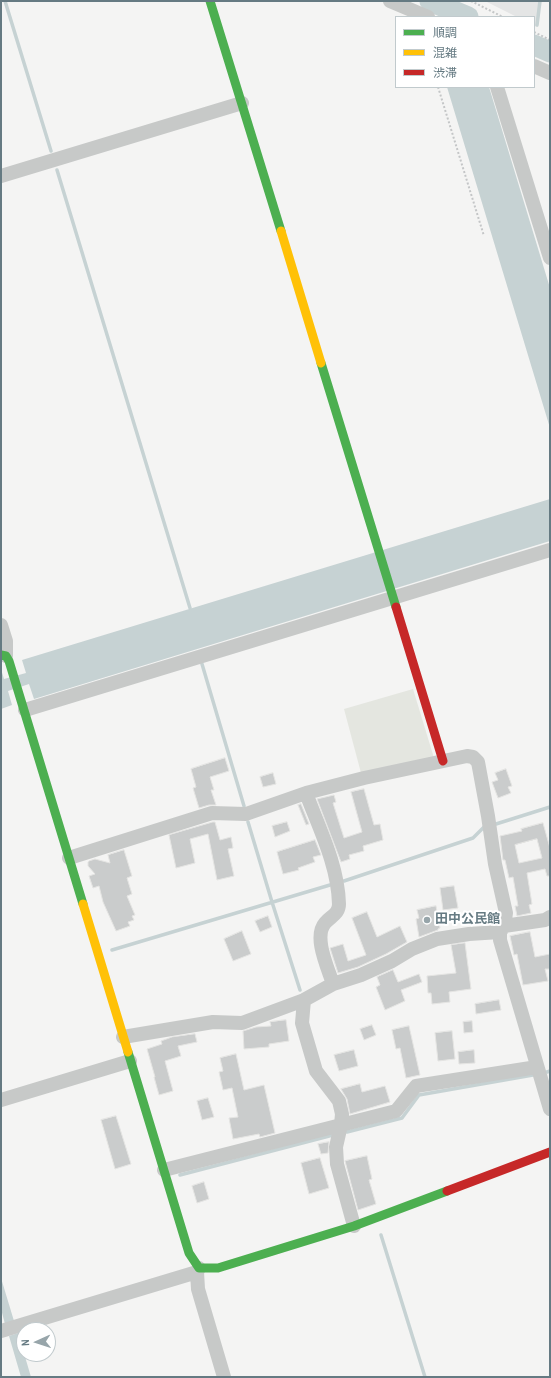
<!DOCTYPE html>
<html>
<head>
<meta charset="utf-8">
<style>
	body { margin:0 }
	#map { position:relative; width:551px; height:1378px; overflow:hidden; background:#f4f4f3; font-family:"Archivo Narrow","Noto Sans JP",sans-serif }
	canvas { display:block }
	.frame { position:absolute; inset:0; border:2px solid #657a82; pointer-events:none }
	.legend { position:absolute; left:395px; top:16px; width:140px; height:72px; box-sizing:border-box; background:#fff; border:1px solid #c1cacd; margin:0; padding:5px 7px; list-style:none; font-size:12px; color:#657a82 }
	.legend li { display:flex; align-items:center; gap:8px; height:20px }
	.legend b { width:20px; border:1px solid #c1cacd }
	.north { position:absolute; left:16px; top:1322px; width:40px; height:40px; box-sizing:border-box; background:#fff; border:1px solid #c1cacd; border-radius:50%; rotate:267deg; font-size:11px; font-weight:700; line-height:16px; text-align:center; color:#657a82 }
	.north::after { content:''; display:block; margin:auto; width:14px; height:18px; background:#97a5aa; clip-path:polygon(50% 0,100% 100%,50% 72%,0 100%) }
</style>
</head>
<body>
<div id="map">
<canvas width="551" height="1378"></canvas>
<div class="frame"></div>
<ul class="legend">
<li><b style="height:5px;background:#4caf50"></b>順調</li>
<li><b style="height:5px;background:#ffc107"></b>混雑</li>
<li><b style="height:5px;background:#c62828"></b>渋滞</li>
</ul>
<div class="north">N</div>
</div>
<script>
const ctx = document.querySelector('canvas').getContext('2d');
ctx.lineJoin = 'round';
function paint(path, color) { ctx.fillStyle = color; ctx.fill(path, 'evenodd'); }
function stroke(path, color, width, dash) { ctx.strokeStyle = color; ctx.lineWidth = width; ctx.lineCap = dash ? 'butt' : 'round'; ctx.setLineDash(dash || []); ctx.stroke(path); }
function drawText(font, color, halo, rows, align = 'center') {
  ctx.font = font + ' "Archivo Narrow","Noto Sans JP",sans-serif'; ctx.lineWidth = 4; ctx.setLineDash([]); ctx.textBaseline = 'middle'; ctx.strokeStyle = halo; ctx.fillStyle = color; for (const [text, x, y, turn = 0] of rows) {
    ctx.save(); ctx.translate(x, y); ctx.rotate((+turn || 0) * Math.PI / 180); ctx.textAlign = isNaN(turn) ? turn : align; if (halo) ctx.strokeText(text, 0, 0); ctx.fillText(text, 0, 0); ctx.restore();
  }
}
const built = new Path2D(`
	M485 1H541L538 27 534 26V17H517Z`);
const green = new Path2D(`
	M413 689 434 758 361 773 344 709Z`);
const water = new Path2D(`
	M447 87H489L550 288V428Z
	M550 499V541L34 699 29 684 8 691 12 705 1 709V669L4 679 26 673 22 660Z
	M1 1278 14 1321 5 1324 1 1309Z
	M18 1333 31 1377H21L9 1336Z`);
const stream = new Path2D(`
	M5 1 51 151
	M537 25 540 1
	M57 170 190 608
	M202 664 244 806
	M248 822 272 902 300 990
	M496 824 550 807
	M344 881 473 838 484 827
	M112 950 330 885
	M547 1072 550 1071
	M347 1132 402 1118 419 1095 533 1075
	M180 1175 333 1135
	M381 1235 425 1377`);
const river = new Path2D(`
	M430 1 468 17
	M534 45 550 52`);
const building = new Path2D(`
	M225 758 229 771 210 777 214 790H211L216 805H209L199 808 193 788 196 787 191 769Z
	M506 769 512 786 508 787 511 793 498 798 492 782 498 780 495 773Z
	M273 773 276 784 263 787 260 777Z
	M364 789 374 825 380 824 383 840 363 846 364 851 349 855 350 859 341 862 317 799 334 795 336 802 333 803 344 838 362 832 351 792Z
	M301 804 309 824 306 825 298 805Z
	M213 822H215L220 840 231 837 233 848 228 849 234 876 217 880 208 834 190 839 195 863 176 868 169 835Z
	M287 822 290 831 275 837 272 826Z
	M543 823 550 848V876H547L545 869 527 873 532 904 529 905 531 913 517 916 515 906H518L513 877 509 878 505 860H503L500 836 522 831 521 829ZM537 839 542 858 519 863 515 845Z
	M315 840 321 855 313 857 315 862 298 868 299 870 283 874 277 852Z
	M124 850 132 876 127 878 132 894 127 896 135 915 132 916 134 920 128 922 130 926 116 931 103 902 99 886 93 888 89 876 95 874 88 866V862L89 861 95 859 110 863 108 855Z
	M454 886 458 908 443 910 440 888Z
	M436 906 440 928 438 929V930L419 937 416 919 419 918 417 910Z
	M367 912 377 937 400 926 407 942 386 954 358 967 338 973 330 948 343 944 348 961 366 955 352 918Z
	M268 916 272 927 260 932 255 921Z
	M242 931 251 954 233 961 224 939Z
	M530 932 535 957 550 954V969H545L548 981 523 985 517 954 514 955 510 936Z
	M465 943 471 989 449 992 450 1002 432 1004 431 993H428L427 976 456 973 451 945Z
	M393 970 398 982 419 974 422 982 401 990 405 1001 385 1010 376 987 380 985 377 977Z
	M499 1000 501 1010 476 1014 475 1004Z
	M286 1020 289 1041 269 1044V1047L244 1049 243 1031 256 1027 271 1026 270 1022Z
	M472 1021 473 1032 464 1033 463 1022Z
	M372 1025 376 1035 364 1040 360 1029Z
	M409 1026 420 1075 406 1078 400 1048 396 1049 392 1030Z
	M452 1031 455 1059 438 1061 435 1033Z
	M195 1034 197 1042 178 1046 181 1056 165 1061 173 1091 159 1095 154 1077H155L147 1049 162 1044 161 1041 172 1037Z
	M354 1050 358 1066 339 1071 334 1055Z
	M474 1050 475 1063 459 1064 458 1052Z
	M236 1054 244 1090 264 1085 275 1133 260 1137 259 1134 233 1139 229 1118 238 1117 232 1088 223 1090 219 1072 223 1071 220 1058Z
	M360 1084 362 1092 385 1086 390 1102 350 1114 347 1099 341 1089Z
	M208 1098 214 1117 202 1120 197 1101Z
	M116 1116 131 1164 115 1169 101 1120Z
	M329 1142 328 1153 321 1154 318 1144Z
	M367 1156 372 1179 369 1180 376 1204 358 1210 345 1161Z
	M320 1158 329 1188 309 1194 301 1163Z
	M204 1182 209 1199 197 1203 192 1186Z`);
const path = new Path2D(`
	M471 1 503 17
	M534 32 550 40
	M438 87 484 236`);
const street = new Path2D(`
	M390 1 428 17
	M534 66 550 73
	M497 87 550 258
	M1 176 242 103
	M1 625 6 641V656
	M25 710 550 550
	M306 793C319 828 338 865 339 904 339 914 331 916 325 923 313 937 328 968 333 984
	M69 858 212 813 246 814 306 793 364 778 467 756 473 757 478 762 488 816 495 864 506 913 504 926 500 932V940L550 1109
	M504 926 545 920 550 917
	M304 1000 302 1023 316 1071 339 1101 342 1114 341 1125 336 1147 337 1164 354 1226
	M123 1037 213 1022 242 1023 304 1000 333 984 361 975 392 961 412 949 437 939 469 934 500 932
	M1 1100 130 1061
	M164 1170 396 1111 416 1086 537 1067
	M199 1268 197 1272 198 1289 224 1377
	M1 1331 197 1272`);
const fast = new Path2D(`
	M210 1 281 231
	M321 363 396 607
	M1 655 6 656 9 661 83 904
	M128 1052 189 1253 199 1268H218L354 1226 447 1191`);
const slow = new Path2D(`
	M281 231 321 363
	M83 904 128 1052`);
const jam = new Path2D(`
	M396 607 443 761
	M447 1191 550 1152`);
const markers = [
	[427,920,4,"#97a5aa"]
];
const poiNames = [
	["田中公民館",435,920]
];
paint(built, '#e4e5e5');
paint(green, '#e4e6e0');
paint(water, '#c6d2d3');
stroke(stream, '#c6d2d3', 3.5);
stroke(river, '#c6d2d3', 21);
paint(building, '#cacccc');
stroke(building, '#e4e4e2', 1);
stroke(path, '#c4c6c7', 2, [2, 2]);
stroke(street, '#c7c9c8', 14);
stroke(fast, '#4caf50', 9);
stroke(slow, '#ffc107', 9);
stroke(jam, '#c62828', 9);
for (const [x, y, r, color] of markers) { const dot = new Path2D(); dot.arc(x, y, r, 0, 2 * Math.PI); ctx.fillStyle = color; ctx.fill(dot); stroke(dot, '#fff', 1.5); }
drawText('bold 13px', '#657a82', '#fff', poiNames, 'left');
</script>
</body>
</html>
